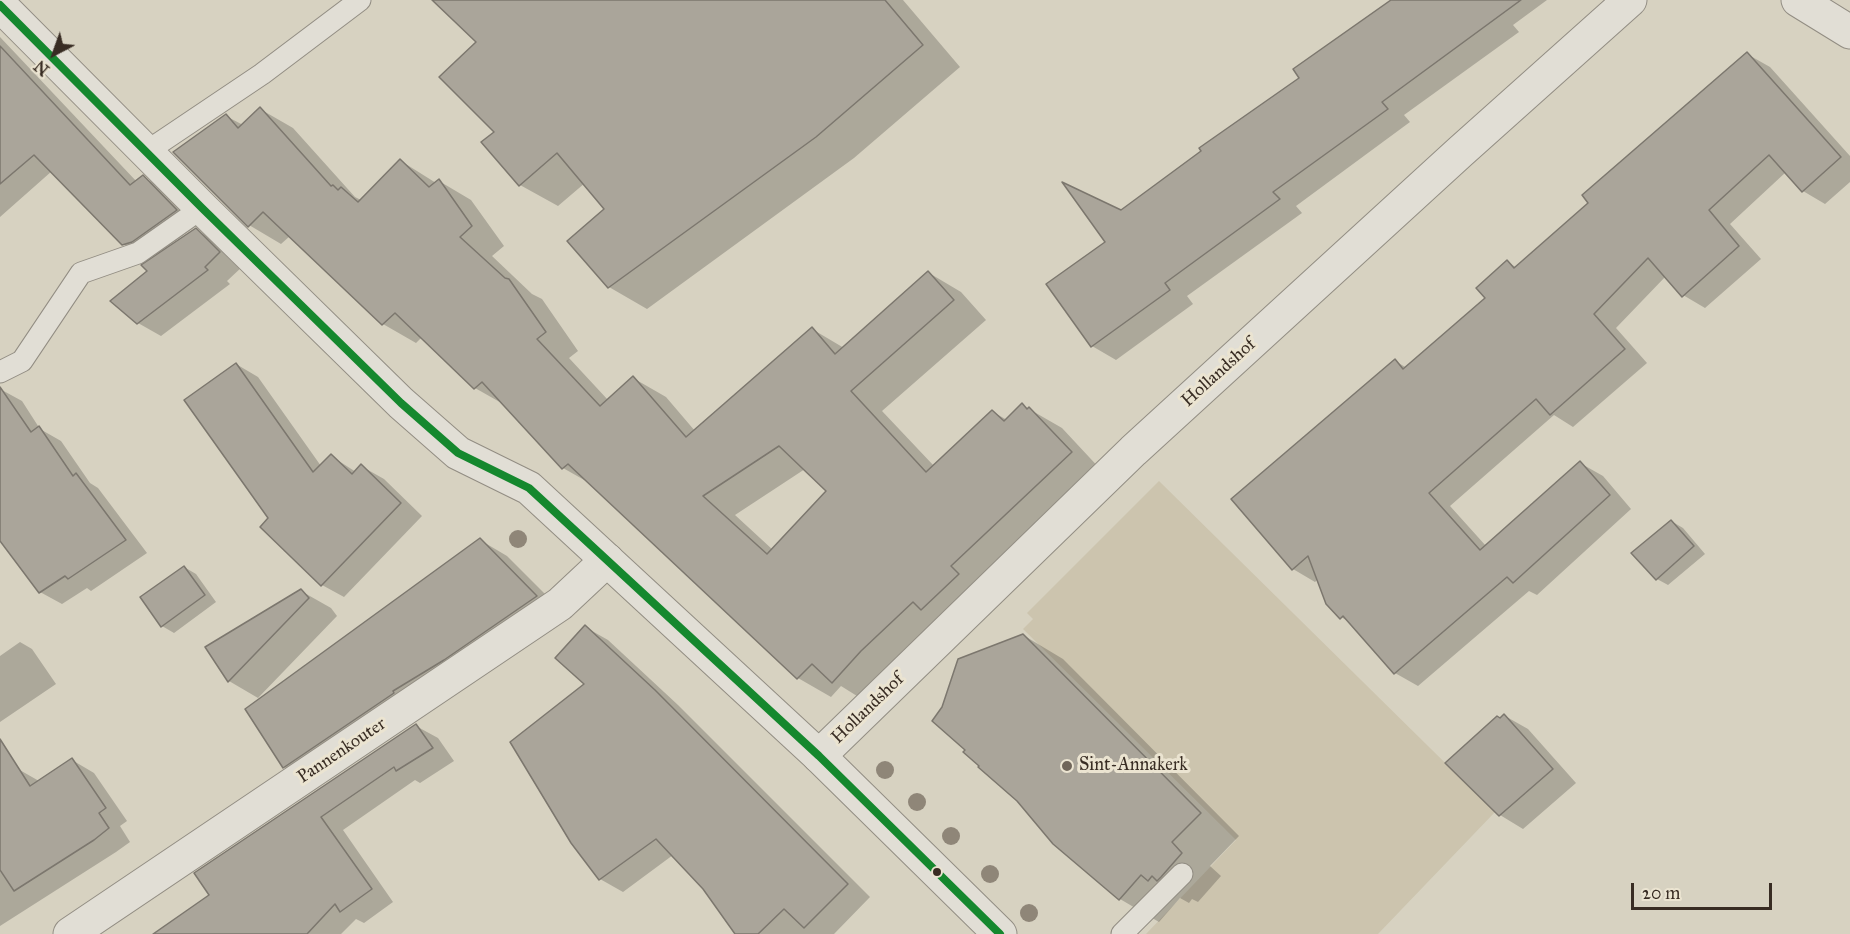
<!DOCTYPE html>
<html>
<head>
<meta charset="utf-8">
<style>
	body { margin:0 }
	#map { position:relative; width:1850px; height:934px; overflow:hidden; background:#d7d2c1; font-family:"IM FELL Great Primer",serif }
	canvas { display:block }
	.north { position:absolute; left:24px; top:24px; width:60px; height:60px; -webkit-text-stroke:4px #ebe4d1; paint-order:stroke; rotate:221deg; font-size:16px; font-weight:700; line-height:24px; text-align:center; color:#382c23 }
	.north::after { content:''; display:block; margin:auto; width:21px; height:27px; background:#382c23; clip-path:polygon(50% 0,100% 100%,50% 72%,0 100%) }
	.scale { position:absolute; left:1631px; top:883px; width:141px; height:27px; box-sizing:border-box; border:3px solid #382c23; border-top:0; padding-left:8px; font-size:18px; line-height:21px; white-space:nowrap; color:#382c23; -webkit-text-stroke:4px #ebe4d1; paint-order:stroke }
</style>
</head>
<body>
<div id="map">
<canvas width="1850" height="934"></canvas>
<div class="north">N</div>
<div class="scale">20 m</div>
</div>
<script>
const ctx = document.querySelector('canvas').getContext('2d');
ctx.lineJoin = 'round';
function paint(path, color) { ctx.fillStyle = color; ctx.fill(path, 'evenodd'); }
function stroke(path, color, width, dash) { ctx.strokeStyle = color; ctx.lineWidth = width; ctx.lineCap = dash ? 'butt' : 'round'; ctx.setLineDash(dash || []); ctx.stroke(path); }
function drawText(font, color, halo, rows, align = 'center') {
  ctx.font = font + ' "IM FELL Great Primer",serif'; ctx.lineWidth = 6; ctx.setLineDash([]); ctx.textBaseline = 'middle'; ctx.strokeStyle = halo; ctx.fillStyle = color; for (const [text, x, y, turn = 0] of rows) {
    ctx.save(); ctx.translate(x, y); ctx.rotate((+turn || 0) * Math.PI / 180); ctx.textAlign = isNaN(turn) ? turn : align; if (halo) ctx.strokeText(text, 0, 0); ctx.fillText(text, 0, 0); ctx.restore();
  }
}
const green = new Path2D(`
	M1159 481 1495 812 1378 934H1146L1236 840 1023 629 1033 619 1027 613Z`);
const shadow = new Path2D(`
	M484 0H903L960 67 854 158 647 309 609 287 607 209 585 183 558 206 520 185 496 132 479 42Z
	M1400 0H1547L1513 25 1519 32 1404 115 1410 122 1296 206 1302 213 1187 296 1193 304 1116 360 1092 346 1048 285 1107 243 1122 211 1301 78Z
	M0 37 137 182 143 177 166 190 199 223 159 253 146 257 123 244 52 171 0 217Z
	M1747 54 1770 67 1850 156V182L1825 204 1803 191 1786 172 1730 224 1761 259 1705 308 1683 295 1666 276 1616 328 1647 363 1573 427 1554 415 1450 506 1486 546 1580 463 1603 476 1631 509 1537 595 1529 591 1418 686 1395 673 1351 623 1341 617 1318 579 1315 582 1293 569 1395 361 1407 368 1487 298 1508 262 1517 268 1591 203Z
	M260 109 293 128 355 197 361 200 401 161 436 183 439 181 471 200 504 246 492 256 532 294 542 299 578 351 569 358 608 400 633 378 666 397 695 431 812 329 844 348 929 273 961 292 986 320 882 411 934 466 993 412 1007 420 1022 405 1062 428 1103 472 865 701 841 686 831 697 798 678 593 485 563 468 505 405 475 388 422 337 416 343 383 324 290 236 281 244 249 225 226 116 243 125ZM805 469 828 491 773 550 735 515Z
	M196 230 219 243 243 266 227 281 230 284 161 336 138 323Z
	M236 364 258 377 321 466 331 456 356 472 361 466 384 479 422 516 344 597 322 585 270 518Z
	M0 389 22 401 40 429 61 441 90 483 98 488 147 553 91 591 87 588 62 604 40 592 0 538Z
	M1671 521 1683 528 1705 554 1668 585 1657 579Z
	M480 540 507 556 563 612 312 783 284 767Z
	M184 567 196 574 216 602 174 633 162 626Z
	M301 591 331 608 337 616 258 698 229 681 207 647Z
	M585 627 608 640 678 705 870 897 834 934H742L704 888 673 855 623 892 600 879 587 684Z
	M1023 635 1063 659 1239 836 1210 866 1221 876 1198 902 1192 899 1189 903 1180 898 1159 922 1120 899 1054 843Z
	M20 642 32 649 56 684 0 722V656Z
	M1505 716 1528 729 1576 783 1523 829 1500 815 1501 719Z
	M416 726 438 738 454 761 420 783 415 780 343 830 393 902 364 923 356 919 341 934H156L211 896Z
	M72 760 94 773 127 821 120 826 130 842 116 852 0 926V781L18 769 39 781Z`);
const building = new Path2D(`
	M432 0H885L923 45 816 137 608 288 567 241 604 209 557 153 519 186 481 142 494 132 439 77 476 42Z
	M1391 0H1521L1382 102 1388 109 1273 192 1280 199 1165 283 1170 290 1091 347 1046 284 1105 242 1062 182 1121 210 1201 151 1199 148 1299 78 1293 69Z
	M0 46 130 185 143 175 177 210 132 242 122 245 34 155 0 184Z
	M1747 52 1841 157 1802 192 1769 155 1709 210 1739 246 1682 297 1648 258 1594 314 1625 349 1550 415 1536 399 1429 493 1480 550 1580 461 1610 495 1513 583 1507 577 1394 674 1343 616 1340 619 1326 604 1308 556 1292 570 1231 499 1395 359 1403 369 1485 298 1476 288 1507 260 1514 268 1588 203 1582 195Z
	M260 107 331 186 333 185 338 190 341 187 358 202 400 159 429 187 439 179 472 226 460 237 505 278 509 279 546 332 537 339 600 406 633 376 686 437 812 327 835 354 928 271 954 300 851 391 926 472 992 410 1004 421 1022 403 1027 409 1029 407 1072 452 951 566 959 574 921 610 913 602 861 651 832 683 812 664 797 679 568 464 562 469 482 382 474 389 395 313 382 325 263 212 248 227 173 152 226 114 238 128ZM779 446 826 491 767 554 703 496Z
	M196 228 220 252 205 267 208 270 137 324 110 301 147 271 141 265Z
	M236 363 313 472 331 454 352 474 361 464 401 503 321 586 260 527 268 518 184 400Z
	M0 387 31 432 39 426 73 476 76 473 126 540 68 579 65 576 39 593 0 541Z
	M1671 520 1694 546 1656 580 1631 553Z
	M480 538 537 596 444 660 393 691 394 693 283 768 245 709Z
	M184 566 205 595 161 627 140 597Z
	M301 589 309 598 228 682 205 647Z
	M585 625 655 690 848 884 804 928 784 909 758 934H735L703 889 656 839 599 880 571 843 510 742 584 684 555 658Z
	M1023 634 1201 813 1172 842 1182 853 1161 877 1157 881 1152 876 1148 881 1141 875 1119 900 1053 844 1017 801 978 767 979 766 963 752 965 750 932 721 942 707 958 659Z
	M1504 714 1553 769 1499 816 1445 763 1497 716 1500 718Z
	M416 724 433 748 396 771 394 767 321 817 372 889 340 912 335 904 307 934H153L209 895 194 873Z
	M0 739 30 786 72 758 106 808 99 813 109 828 94 840 14 891 0 870Z`);
const service = new Path2D(`
	M146 152 262 74 360 0
	M0 372 22 361 81 273 138 253 202 208
	M1122 934 1182 874`);
const minor = new Path2D(`
	M1798 0 1850 32
	M819 756 1133 451 1460 152 1630 0
	M70 934 560 604 607 560`);
const tertiary = new Path2D(`
	M0 5 202 208 401 403 458 453 529 488 819 756 1000 934`);
const bus1 = new Path2D(`
	M0 5 202 208 401 403 458 453 529 488 819 756 1000 934`);
const trees = [
	[518,539],
	[885,770],
	[917,802],
	[951,836],
	[990,874],
	[1029,913]
];
const markers = [
	[1067,766,6,"#70665a"],
	[937,872,5,"#382c23"]
];
const streetNames = [
	["Hollandshof",1219,373,-42],
	["Hollandshof",868,709,-44],
	["Pannenkouter",342,751,-34]
];
const poiNames = [
	["Sint-Annakerk",1079,766]
];
paint(green, '#ccc4ae');
paint(shadow, '#0003');
paint(building, '#aaa59a');
stroke(building, '#7c776e', 1.5);
stroke(service, '#928d83', 23);
stroke(minor, '#928d83', 35);
stroke(tertiary, '#928d83', 35);
stroke(service, '#e1ded5', 21);
stroke(minor, '#e1ded5', 33);
stroke(tertiary, '#e1ded5', 33);
stroke(bus1, '#15882e', 8);
ctx.fillStyle = '#8f8678';
for (const [x, y] of trees) { ctx.beginPath(); ctx.arc(x, y, 9, 0, 2 * Math.PI); ctx.fill(); }
for (const [x, y, r, color] of markers) { const dot = new Path2D(); dot.arc(x, y, r, 0, 2 * Math.PI); ctx.fillStyle = color; ctx.fill(dot); stroke(dot, '#ebe4d1', 2); }
drawText('18px', '#382c23', '#ebe4d1', streetNames);
drawText('18px', '#382c23', '#ebe4d1', poiNames, 'left');
</script>
</body>
</html>
